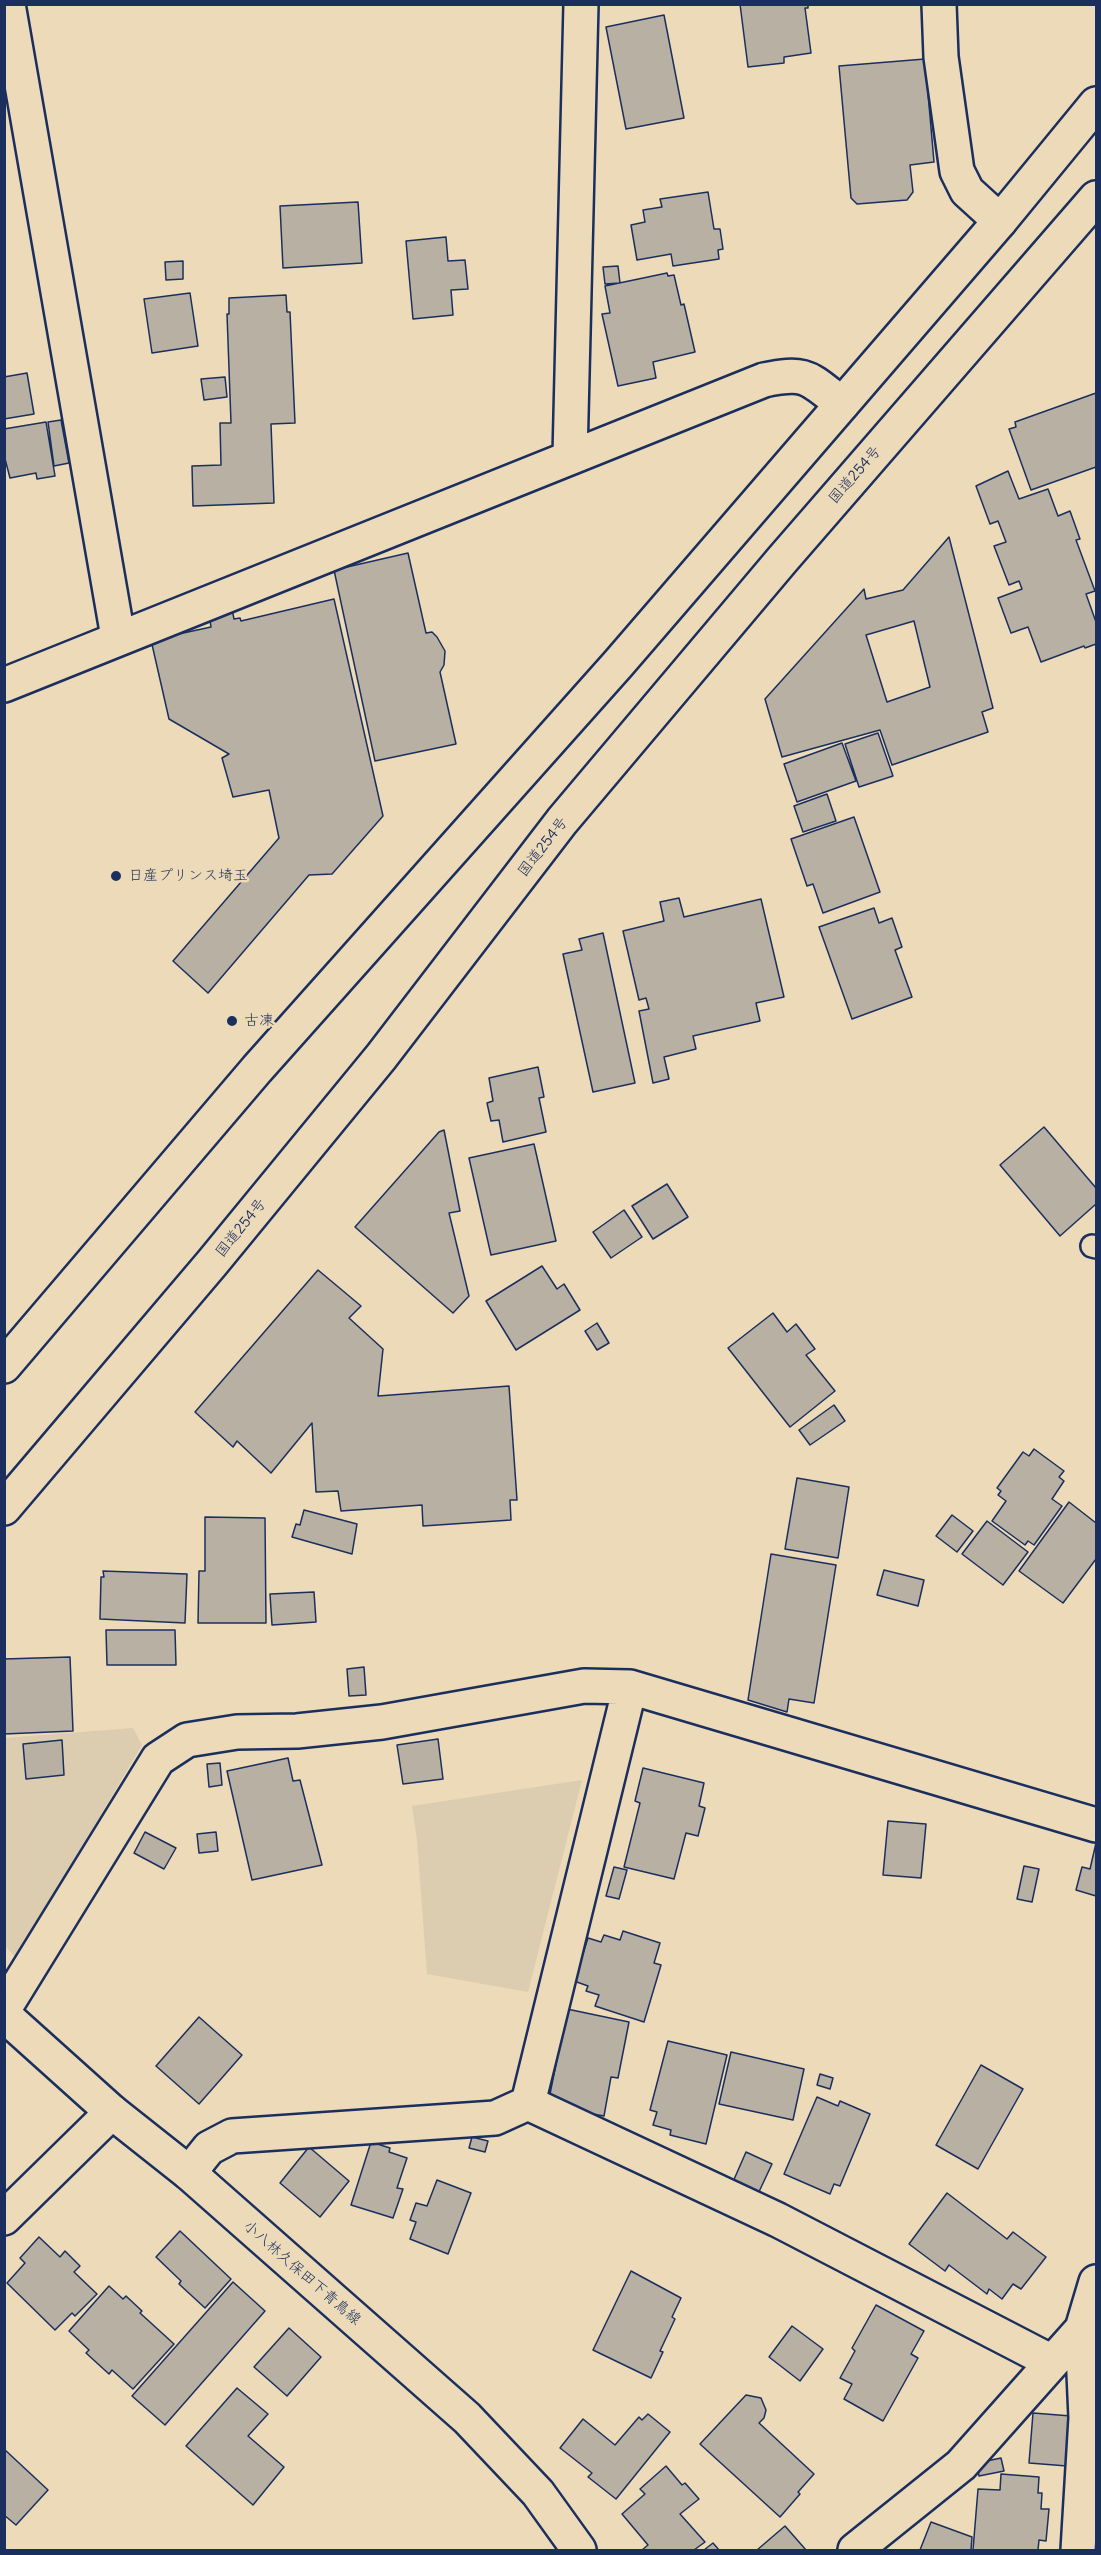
<!DOCTYPE html>
<html>
<head>
<meta charset="utf-8">
<style>
	body { margin:0 }
	#map { position:relative; width:1101px; height:2555px; overflow:hidden; background:#ecdab8; font-family:Delius,sans-serif }
	canvas { display:block }
	.frame { position:absolute; inset:0; border:6px solid #1b2f5e; pointer-events:none }
</style>
</head>
<body>
<div id="map">
<canvas width="1101" height="2555"></canvas>
<div class="frame"></div>
</div>
<script>
const ctx = document.querySelector('canvas').getContext('2d');
ctx.lineJoin = 'round';
function paint(path, color) { ctx.fillStyle = color; ctx.fill(path, 'evenodd'); }
function stroke(path, color, width, dash) { ctx.strokeStyle = color; ctx.lineWidth = width; ctx.lineCap = dash ? 'butt' : 'round'; ctx.setLineDash(dash || []); ctx.stroke(path); }
function drawText(font, color, halo, rows, align = 'center') {
  ctx.font = font + ' Delius,"Klee One",sans-serif'; ctx.lineWidth = 5; ctx.setLineDash([]); ctx.textBaseline = 'middle'; ctx.strokeStyle = halo; ctx.fillStyle = color; for (const [text, x, y, turn = 0] of rows) {
    ctx.save(); ctx.translate(x, y); ctx.rotate((+turn || 0) * Math.PI / 180); ctx.textAlign = isNaN(turn) ? turn : align; if (halo) ctx.strokeText(text, 0, 0); ctx.fillText(text, 0, 0); ctx.restore();
  }
}
const built = new Path2D(`
	M133 1728 142 1745 16 1958 5 1946 4 1738Z
	M582 1780 528 1992 427 1974 417 1840 412 1806Z`);
const building = new Path2D(`
	M740 4H808V8H805L811 53 784 57V63L748 67Z
	M664 15 684 118 626 129 606 27Z
	M925 59 934 162 910 165 913 192 907 200 857 204 851 198 839 66Z
	M708 192 714 229H720L723 249 718 250 719 259 673 266 671 254 637 260 631 225 645 222 643 210 662 207 660 199Z
	M358 202 362 263 283 268 280 206Z
	M446 237 448 261 465 260 468 289 451 290 453 315 413 319 406 241Z
	M183 261V279L166 280 165 262Z
	M618 266 620 283 605 284 603 267Z
	M667 273 668 276 674 275 681 305 684 304 695 352 653 362 656 378 618 386 602 314 610 313 605 286Z
	M190 293 198 346 152 353 144 299Z
	M286 295 287 312H290L295 423 271 424 274 503 193 506 192 466 221 465 220 423H231L227 314H229V298Z
	M27 373 34 414 4 419V377Z
	M225 377 227 397 204 400 201 379Z
	M1096 393V467L1031 490 1009 429 1016 427 1015 422Z
	M61 420 69 463 54 466 48 422Z
	M46 422 55 476 37 479 36 473 10 478 4 455V429Z
	M1008 471 1019 499 1048 489 1058 516 1070 511 1080 539 1076 540 1095 591 1086 594 1096 622V644L1085 648 1084 646 1041 662 1028 627 1011 633 998 598 1022 589 1019 581 1009 585 994 546 1006 542 998 521 990 524 976 486Z
	M949 537 993 708 982 712 988 732 892 765 880 730 782 757 765 699 864 589 866 599 903 590ZM914 621 930 687 887 702 866 635Z
	M408 553 426 633 432 632 437 637 445 651 444 665 440 672 456 744 375 761 334 570Z
	M334 599 383 816 332 874 309 875 208 993 173 961 279 838 269 790 233 797 222 758 229 754 169 719 151 640 211 627 209 614 232 609 234 619 240 618 241 621Z
	M878 733 893 776 859 787 845 744Z
	M842 743 856 781 797 802 784 764Z
	M827 794 836 821 803 832 794 806Z
	M854 817 880 892 823 913 813 884 807 886 791 839Z
	M679 898 684 917 761 899 784 997 756 1003 760 1021 693 1036 696 1049 664 1057 669 1079 653 1083 639 1011 649 1009 646 998 639 1000 623 931 664 921 660 902Z
	M874 908 879 923 892 918 902 947 895 950 912 997 852 1019 819 927Z
	M603 933 635 1083 593 1092 563 954 582 950 579 939Z
	M538 1067 544 1097 539 1098 546 1132 503 1142 499 1120 491 1121 487 1103 493 1101 489 1078Z
	M1044 1127 1096 1188V1204L1060 1236 1000 1165Z
	M444 1130 460 1211 449 1213 469 1296 453 1313 355 1227 439 1132Z
	M534 1144 556 1241 491 1255 469 1158Z
	M667 1184 688 1217 653 1239 632 1206Z
	M624 1210 642 1237 611 1258 593 1232Z
	M542 1266 557 1289 564 1284 580 1310 516 1350 486 1301Z
	M318 1270 361 1306 349 1318 383 1349 378 1396 509 1386 517 1500H510L511 1520 423 1526 422 1505 341 1511 338 1491 316 1492 312 1423 271 1473 237 1441 233 1447 195 1412Z
	M773 1313 787 1332 796 1324 815 1349 806 1355 835 1391 790 1427 728 1348Z
	M597 1323 609 1343 597 1350 585 1331Z
	M834 1405 845 1421 810 1445 799 1430Z
	M1034 1449 1064 1471 1059 1477 1064 1481 1052 1499 1062 1506 1034 1545 1028 1541 1025 1545 992 1521 1006 1501 998 1495 1001 1491 997 1488 1023 1452 1029 1456Z
	M797 1478 849 1487 838 1558 785 1549Z
	M1069 1502 1096 1523V1559L1063 1603 1019 1571Z
	M304 1510 357 1524 352 1554 292 1537 296 1524 300 1525Z
	M952 1515 973 1531 957 1552 936 1536Z
	M205 1517 265 1518 266 1623H198L199 1571H205Z
	M987 1521 1028 1552 1003 1585 962 1554Z
	M771 1554 836 1565 814 1703 789 1699 787 1712 748 1700Z
	M884 1570 924 1580 918 1606 877 1595Z
	M103 1571 187 1574 185 1623 100 1619 101 1577H104Z
	M314 1592 316 1622 272 1625 270 1594Z
	M106 1630H175L176 1665H107Z
	M70 1657 73 1731 4 1734V1659Z
	M364 1667 366 1695 349 1696 347 1669Z
	M438 1739 443 1779 403 1784 397 1745Z
	M62 1740 64 1775 26 1779 23 1744Z
	M288 1758 293 1781 300 1780 322 1865 252 1880 227 1771Z
	M220 1763 222 1785 209 1787 207 1764Z
	M643 1768 704 1783 699 1806 705 1808 698 1836 686 1833 674 1879 624 1867 640 1803 635 1801Z
	M888 1821 926 1824 921 1878 883 1875Z
	M145 1832 176 1848 164 1869 134 1853Z
	M216 1832 218 1851 199 1853 197 1834Z
	M1096 1843V1896L1076 1890 1082 1867 1090 1869Z
	M1024 1866 1039 1869 1032 1902 1017 1899Z
	M614 1867 627 1870 619 1899 606 1896Z
	M623 1931 660 1943 654 1963 661 1965 644 2022 595 2006 599 1995 586 1991 588 1986 574 1981 588 1938 601 1942 604 1935 620 1940Z
	M567 2009 629 2022 618 2078 611 2077 604 2116 565 2109 566 2103 549 2099Z
	M199 2017 242 2055 199 2104 156 2066Z
	M668 2041 727 2055 706 2144 670 2135 671 2130 653 2125 657 2112 650 2110Z
	M731 2052 804 2069 793 2120 719 2104Z
	M981 2065 1023 2089 978 2169 936 2145Z
	M820 2074 833 2078 830 2089 817 2085Z
	M817 2097 838 2106 840 2101 870 2114 840 2186 834 2184 830 2194 784 2174Z
	M472 2137 488 2141 485 2152 469 2148Z
	M371 2142 390 2148 389 2152 407 2158 397 2188 403 2189 393 2218 351 2205Z
	M309 2147 349 2181 320 2217 280 2183Z
	M746 2152 772 2164 757 2196 732 2184Z
	M437 2180 471 2193 448 2254 410 2239 416 2222 410 2220 416 2203 427 2206Z
	M947 2193 1007 2239 1013 2232 1046 2257 1021 2289 1013 2284 1002 2299 989 2289 987 2294 949 2265 945 2271 909 2244Z
	M180 2231 231 2279 205 2308 179 2284 181 2281 156 2257Z
	M39 2237 60 2257 65 2251 80 2266 74 2272 97 2294 75 2316 72 2313 55 2330 7 2283 25 2263 20 2258Z
	M631 2271 681 2298 672 2317 675 2319 660 2351 663 2352 651 2378 593 2350Z
	M233 2282 265 2311 165 2425 132 2396Z
	M109 2286 123 2299 126 2296 142 2311 140 2313 174 2344 133 2389 112 2370 109 2374 86 2353 89 2350 69 2331Z
	M876 2305 924 2331 911 2354 918 2358 883 2421 844 2399 852 2384 840 2378 855 2351 852 2348Z
	M792 2326 823 2349 800 2381 769 2357Z
	M289 2328 321 2357 287 2396 254 2367Z
	M237 2388 268 2414 248 2436 284 2467 253 2505 186 2446Z
	M746 2395 761 2398 766 2410 764 2418 759 2423 814 2474 798 2492 800 2494 780 2517 700 2444Z
	M1033 2413 1071 2416 1067 2466 1029 2463Z
	M648 2414 670 2432 616 2499 588 2477 592 2473 560 2448 583 2419 615 2445 639 2417 642 2420Z
	M4 2449 48 2490 16 2525 4 2515Z
	M1001 2458 1004 2471 979 2476 977 2463Z
	M666 2466 682 2485 685 2483 699 2499 680 2514 705 2542 694 2550H642L648 2545 622 2514 645 2494 640 2489Z
	M1001 2474 1039 2477 1038 2493H1042L1041 2509H1049L1046 2541 1039 2540 1038 2550H973L978 2489 1000 2490Z
	M931 2522 972 2537 971 2550H920Z
	M785 2526 806 2550H757Z
	M713 2543 719 2550H704Z`);
const lane = new Path2D(`
	M1092 1246 1096 1247`);
const street = new Path2D(`
	M8 4 118 637
	M939 4 941 57 957 171 967 191 1000 221
	M570 456 581 4
	M4 685 764 380C808 371 808 378 842 404
	M4 2009 158 1759 187 1740 237 1732 297 1731 382 1722 584 1686 630 1687 1096 1825
	M528 2103 778 2220 1052 2362
	M189 2173 209 2148 232 2136 495 2118 528 2103 630 1687
	M4 2218 112 2112
	M855 2550 961 2465 1082 2329 1096 2282
	M1078 2550 1086 2418 1082 2329`);
const secondary = new Path2D(`
	M4 2015 112 2112 189 2173 467 2418 538 2493 579 2550`);
const highway = new Path2D(`
	M4 1366 257 1069 618 664 1000 221 1096 104
	M4 1508 212 1263 381 1057 562 821 782 560 1096 198`);
const markers = [
	[116,876,6,"#1b2f5e"],
	[232,1021,6,"#1b2f5e"]
];
const streetNames = [
	["国道254号",855,475,-49],
	["国道254号",543,847,-52],
	["国道254号",241,1228,-51],
	["小八林久保田下青鳥線",302,2273,41]
];
const poiNames = [
	["日産プリンス埼玉",128,876],
	["古凍",244,1021]
];
paint(built, '#dccdb1');
paint(building, '#b8b0a2');
stroke(building, '#1b2f5e', 1.5);
stroke(lane, '#1b2f5e', 26);
stroke(street, '#1b2f5e', 38);
stroke(secondary, '#1b2f5e', 38);
stroke(highway, '#1b2f5e', 38);
stroke(lane, '#ecdab8', 21);
stroke(street, '#ecdab8', 33);
stroke(secondary, '#ecdab8', 33);
stroke(highway, '#ecdab8', 33);
for (const [x, y, r, color] of markers) { const dot = new Path2D(); dot.arc(x, y, r, 0, 2 * Math.PI); ctx.fillStyle = color; ctx.fill(dot); stroke(dot, '#ecdab8', 2); }
drawText('15px', '#1b2f5e', '#ecdab8', streetNames);
drawText('15px', '#1b2f5e', '#ecdab8', poiNames, 'left');
</script>
</body>
</html>
